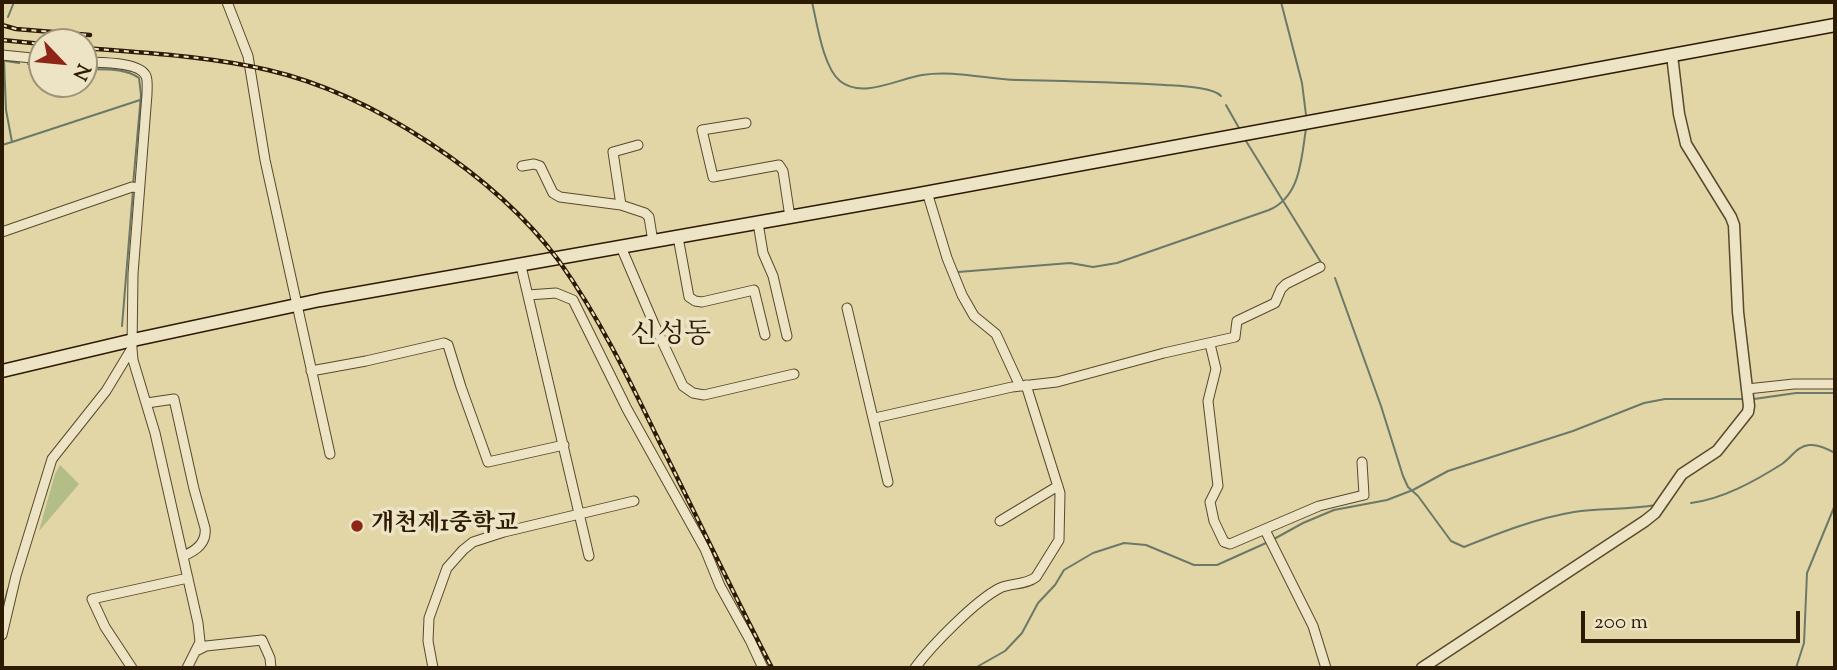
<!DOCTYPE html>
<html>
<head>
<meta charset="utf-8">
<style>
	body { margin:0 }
	#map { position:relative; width:1837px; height:670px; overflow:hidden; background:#e2d5a6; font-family:"Sorts Mill Goudy",serif }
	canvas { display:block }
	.frame { position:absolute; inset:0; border:4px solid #2d1a03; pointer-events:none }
	.north { position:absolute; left:28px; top:28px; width:70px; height:70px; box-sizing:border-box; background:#ece4c5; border:2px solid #a09377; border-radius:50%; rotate:116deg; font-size:19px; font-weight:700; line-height:28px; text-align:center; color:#2d1a03 }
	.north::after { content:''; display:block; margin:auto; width:24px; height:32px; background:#8f2418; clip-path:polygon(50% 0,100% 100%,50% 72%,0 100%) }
	.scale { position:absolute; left:1581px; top:611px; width:219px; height:32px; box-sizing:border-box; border:4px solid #2d1a03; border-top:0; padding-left:9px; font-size:21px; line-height:24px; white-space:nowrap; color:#2d1a03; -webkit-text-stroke:5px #ece4c5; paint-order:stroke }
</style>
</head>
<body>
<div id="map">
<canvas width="1837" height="670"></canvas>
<div class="frame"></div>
<div class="north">N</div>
<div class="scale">200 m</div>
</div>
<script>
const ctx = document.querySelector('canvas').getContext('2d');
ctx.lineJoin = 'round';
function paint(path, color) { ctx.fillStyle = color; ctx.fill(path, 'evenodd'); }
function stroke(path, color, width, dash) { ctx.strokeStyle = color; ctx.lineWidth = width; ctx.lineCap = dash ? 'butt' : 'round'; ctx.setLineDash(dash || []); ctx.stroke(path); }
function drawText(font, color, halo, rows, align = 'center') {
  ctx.font = font + ' "Sorts Mill Goudy","Noto Serif KR",serif'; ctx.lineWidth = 7; ctx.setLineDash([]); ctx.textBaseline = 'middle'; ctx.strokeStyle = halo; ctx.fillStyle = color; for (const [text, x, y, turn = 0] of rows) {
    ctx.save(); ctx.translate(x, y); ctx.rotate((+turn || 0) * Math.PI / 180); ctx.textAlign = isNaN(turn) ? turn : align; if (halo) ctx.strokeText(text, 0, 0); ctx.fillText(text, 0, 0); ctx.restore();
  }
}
const green = new Path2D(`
	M60 465 79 484 39 531 55 474Z`);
const stream = new Path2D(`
	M812 2C817 23 823 67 840 81 862 99 898 79 922 75 954 70 985 79 1017 80 1066 81 1116 82 1165 85 1179 86 1213 87 1221 96
	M1281 2 1302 83 1306 115
	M8 17 14 2
	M6 61 19 63
	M28 64 42 65
	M84 69C102 70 124 67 139 78L141 95 133 185
	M1226 105 1239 128
	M1246 141 1322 264
	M12 142 140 100
	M2 145 12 142 6 110 4 60
	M958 272 1070 263 1093 267 1117 263 1269 210C1301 196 1301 159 1306 129
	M1335 278 1381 406 1403 476 1408 487 1418 496 1451 541 1464 547C1499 533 1537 518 1574 512 1601 508 1628 510 1656 505
	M122 326 133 191
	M1754 399 1796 393H1835
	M1691 503C1723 499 1755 481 1782 464 1791 458 1797 446 1809 445 1818 444 1828 449 1835 453
	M1274 539 1303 523 1334 510 1387 500 1413 490 1448 471 1573 431 1644 403 1665 399H1743
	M2 612 8 589
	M975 668 1005 651 1022 633 1038 603 1055 585 1064 570 1093 553 1124 543 1146 545 1194 565H1217L1266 543
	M1796 668 1804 643 1807 573 1835 505`);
const minor = new Path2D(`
	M227 2 248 56 265 160 330 454
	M2 55 42 59
	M746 123 702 130 713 177 779 165 783 171 790 217
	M522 166 534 164 540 166 553 193 560 197 621 205 645 213 649 217 653 242
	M927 192 947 258 962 295 974 316 996 334 1020 386
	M621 205 613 152 638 145
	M758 223 763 253 773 276 787 336
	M2 232 132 187 139 188
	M678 237 689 297 695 301 702 302 754 290 765 335
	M621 247 654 324 683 386 693 393 704 395 794 374
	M521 266 589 556
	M528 295 556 293 573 300 627 409 705 549 720 586 750 640 763 668
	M847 308 888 482
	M1210 344 1216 369 1208 401 1218 486 1210 502 1214 521 1224 542 1230 544 1319 506 1364 495 1362 462
	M132 349 133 360 155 433 198 623 200 642 187 668
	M311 371 366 361 444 343 448 345 461 387 488 462 564 445
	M1747 389 1794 384H1835
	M147 403 174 399 194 489 205 528C207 543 196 551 183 556
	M875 418 1012 387 1057 382 1164 353 1235 337 1237 321 1275 303 1281 289 1286 284 1320 267
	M1000 521 1058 486
	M1265 530 1313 626 1326 668
	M2 635 16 576 52 459 106 391 132 348 133 274 147 94C147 88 148 81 146 76 139 61 98 63 84 62
	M198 650 206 646 262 640 270 658 271 668
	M132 668 105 627 92 599 188 578
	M433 668 428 641 429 618 447 568 463 550 473 542 504 532 634 501
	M915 668C931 646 976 600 1000 588 1011 583 1026 585 1036 577L1059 540 1060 493 1026 385`);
const tertiary = new Path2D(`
	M1422 668 1645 521 1655 513 1682 474 1717 451 1748 412 1749 406 1738 312 1734 225 1731 217 1686 144 1679 114 1672 55`);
const secondary = new Path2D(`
	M2 371 133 340 320 300 914 195 1835 25`);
const rail = new Path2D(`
	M2 25 16 29 90 35
	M2 40 42 44
	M84 48C145 53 208 56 268 70 372 94 495 175 559 261 599 317 629 379 659 441 697 517 733 593 772 668`);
const markers = [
	[357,526,7,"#8f2418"]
];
const poiNames = [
	["개천제1중학교",371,526]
];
const quarterNames = [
	["신성동",671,337]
];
paint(green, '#b2bd88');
stroke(stream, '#6b7968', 2);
stroke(minor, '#5a492c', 11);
stroke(tertiary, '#5a492c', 13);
stroke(secondary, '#2d1a03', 15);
stroke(minor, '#ece4c5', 9);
stroke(tertiary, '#ece4c5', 10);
stroke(secondary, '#ece4c5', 12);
stroke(rail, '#2d1a03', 4.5);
stroke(rail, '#ece4c5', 2, [5]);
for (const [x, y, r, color] of markers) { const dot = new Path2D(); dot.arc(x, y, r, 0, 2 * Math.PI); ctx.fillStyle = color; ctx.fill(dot); stroke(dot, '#ece4c5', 2.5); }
drawText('bold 24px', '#2d1a03', '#ece4c5', poiNames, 'left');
drawText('28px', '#2d1a03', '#ece4c5', quarterNames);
</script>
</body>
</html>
